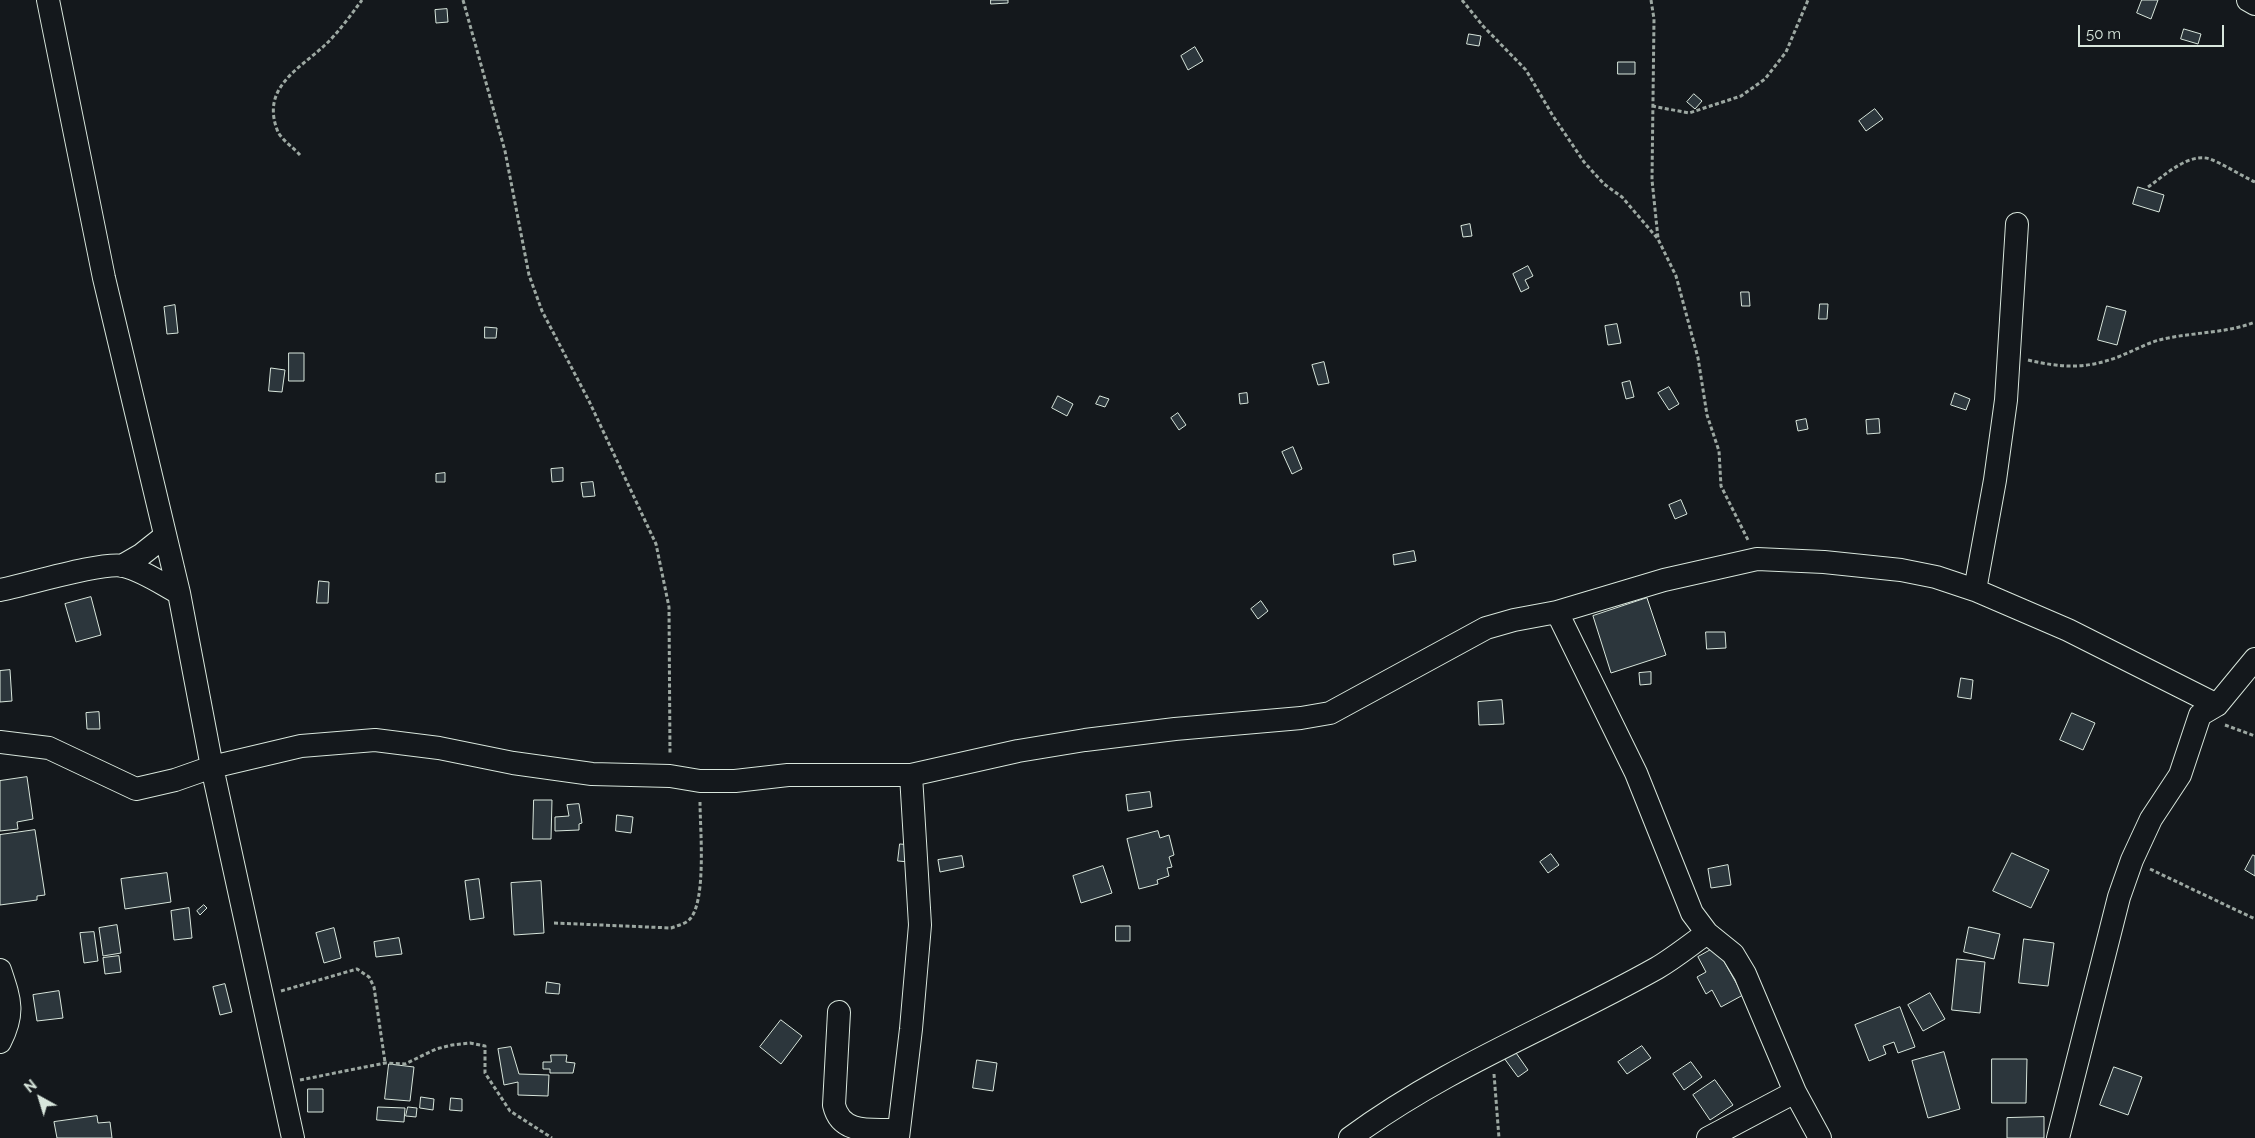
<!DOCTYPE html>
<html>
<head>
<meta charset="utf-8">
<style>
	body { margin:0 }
	#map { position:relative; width:2255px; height:1138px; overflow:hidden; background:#14181c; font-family:Raleway,sans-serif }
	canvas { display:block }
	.north { position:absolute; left:15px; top:1073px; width:50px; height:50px; -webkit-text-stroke:4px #14181c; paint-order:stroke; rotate:321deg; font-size:14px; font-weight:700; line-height:20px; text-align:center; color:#d8e6dc }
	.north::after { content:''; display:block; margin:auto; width:18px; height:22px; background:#d8e6dc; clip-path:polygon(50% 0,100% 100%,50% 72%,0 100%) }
	.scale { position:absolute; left:2078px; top:25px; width:146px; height:22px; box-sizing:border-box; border:2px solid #d8e6dc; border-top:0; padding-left:6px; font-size:15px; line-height:18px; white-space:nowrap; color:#d8e6dc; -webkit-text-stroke:4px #14181c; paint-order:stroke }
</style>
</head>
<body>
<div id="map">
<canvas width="2255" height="1138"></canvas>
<div class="north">N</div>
<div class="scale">50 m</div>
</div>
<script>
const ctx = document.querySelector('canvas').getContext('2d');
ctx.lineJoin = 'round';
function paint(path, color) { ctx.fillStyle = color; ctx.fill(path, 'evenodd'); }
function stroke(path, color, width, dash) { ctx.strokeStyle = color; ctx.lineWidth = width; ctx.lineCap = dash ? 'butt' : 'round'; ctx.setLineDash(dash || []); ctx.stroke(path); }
const building = new Path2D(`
	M991 0H1008V3L991 4Z
	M2142 0H2158L2151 19 2137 13Z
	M447 9 448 22 436 23 435 10Z
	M2184 29 2201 34 2198 44 2181 39Z
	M1469 34 1481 36 1479 46 1467 44Z
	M1195 47 1203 61 1188 70 1181 56Z
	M1618 62H1635V74H1618Z
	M1694 94 1702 101 1695 109 1687 102Z
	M1875 109 1883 119 1866 131 1859 121Z
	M2138 187 2164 195 2159 212 2133 204Z
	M1470 224 1472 236 1463 237 1461 226Z
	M1528 266 1533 276 1525 280 1529 288 1521 292 1513 274Z
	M1741 292H1749L1750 306H1742Z
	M1820 304H1828L1827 319H1819Z
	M175 305 178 333 167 334 164 307Z
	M2107 306 2126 311 2117 345 2098 340Z
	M1617 324 1621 343 1608 345 1605 326Z
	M485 327 497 328 496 338H485Z
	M289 353H304V381H289Z
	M1324 362 1329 383 1318 385 1312 365Z
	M271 368 285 370 282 392 269 391Z
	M1630 381 1634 397 1626 399 1622 383Z
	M1669 387 1679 404 1669 410 1658 393Z
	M1247 393 1248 403 1240 404 1239 394Z
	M1955 393 1970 399 1966 410 1951 405Z
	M1058 396 1073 404 1067 416 1052 408Z
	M1100 396 1109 399 1105 407 1096 404Z
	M1178 413 1186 425 1179 430 1171 418Z
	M1806 419 1808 429 1798 431 1796 421Z
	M1879 419 1880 433 1867 434 1866 420Z
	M1293 447 1302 469 1292 474 1282 452Z
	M563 468V481L552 482 551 469Z
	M445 473V482H436V474Z
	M593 482 595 496 583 497 581 483Z
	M1681 500 1687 514 1675 519 1669 505Z
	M1414 551 1416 561 1394 565 1393 555Z
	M319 581 329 582 328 603H317Z
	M91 597 101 635 76 642 65 604Z
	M1647 598 1666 655 1611 673 1593 616Z
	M1261 601 1268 611 1258 619 1251 609Z
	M1706 632H1725L1726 648 1707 649Z
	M10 670 12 701 0 702V671Z
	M1651 672V684L1640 685 1639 673Z
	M1961 678 1973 680 1971 699 1958 697Z
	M1502 700 1504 724 1479 725 1478 702Z
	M99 712 100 729H87L86 713Z
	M2072 713 2095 723 2083 750 2060 740Z
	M27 777 33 819 17 822 18 829 0 831V781Z
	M1150 792 1152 807 1128 811 1126 795Z
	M534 800H552L551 839H533Z
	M579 804 582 823 579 824V830L555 831V817L569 816 567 805Z
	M617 815 633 817 631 833 616 831Z
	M35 830 45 895 37 896V900L0 905V835Z
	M1158 831 1160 838 1169 835 1174 855 1169 857 1172 867 1167 868 1169 876 1157 880 1158 884 1139 889 1127 839Z
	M900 844 912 845 909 862 898 861Z
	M2012 853 2049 870 2031 908 1993 891Z
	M1551 854 1559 865 1548 873 1540 862Z
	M2253 855 2255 856V876L2245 870Z
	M962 856 964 867 940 872 938 860Z
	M1728 865 1731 885 1711 888 1708 869Z
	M1103 866 1112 893 1081 903 1073 876Z
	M167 873 171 902 125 909 121 879Z
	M479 879 484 918 470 920 465 881Z
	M541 881 544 933 514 935 511 883Z
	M204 905 207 908 200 915 197 911Z
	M189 908 192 938 174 940 171 911Z
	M117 925 121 953 103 956 99 928Z
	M1116 926H1130V941H1116Z
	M1969 927 2000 934 1994 959 1964 952Z
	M334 928 341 958 324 963 316 933Z
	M94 932 98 961 84 963 80 933Z
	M399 938 402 954 376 957 374 942Z
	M2024 939 2054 943 2048 986 2019 983Z
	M1716 947 1743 995 1721 1007 1712 990 1706 994 1697 977 1706 972 1698 957Z
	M119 956 121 972 105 974 103 958Z
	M1957 959 1985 962 1980 1013 1952 1010Z
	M547 982 560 984 559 994 546 993Z
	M225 984 232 1012 220 1015 213 987Z
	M59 991 63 1018 37 1021 33 995Z
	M1930 993 1945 1019 1923 1031 1908 1005Z
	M1900 1007 1915 1047 1898 1053 1894 1042 1883 1046 1886 1054 1869 1061 1855 1025Z
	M781 1020 802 1036 781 1064 760 1047Z
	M1642 1046 1651 1058 1627 1074 1618 1062Z
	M511 1047 519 1074 549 1075 548 1096 518 1095V1082L504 1085 498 1049Z
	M1514 1050 1528 1070 1518 1077 1504 1058Z
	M1944 1052 1960 1109 1928 1118 1912 1061Z
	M551 1055H567L566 1062 575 1063 573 1073H550V1069H543V1062H551Z
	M1992 1059H2027L2026 1103H1992Z
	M977 1060 997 1063 993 1091 973 1088Z
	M1691 1062 1702 1077 1684 1090 1673 1074Z
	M389 1064 414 1067 410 1101 385 1099Z
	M2114 1067 2142 1077 2128 1115 2100 1105Z
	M1715 1080 1733 1105 1710 1120 1693 1095Z
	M308 1089H323V1112H308Z
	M421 1097 434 1099 433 1110 420 1108Z
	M451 1098 462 1099V1111L450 1110Z
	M378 1107 405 1108 404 1122 377 1120Z
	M408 1107 417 1108 416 1117 406 1116Z
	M97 1116 98 1123 110 1122 112 1138H57L54 1122Z
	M2044 1117V1138H2007V1118Z`);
const path = new Path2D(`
	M463 0 505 151 529 275 542 311 589 401 656 544 669 607 670 755
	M1462 0 1483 26 1526 70 1553 116 1584 162 1604 184 1622 197 1658 239 1676 276 1698 358 1707 415 1719 451 1721 486 1748 540
	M1651 0 1654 19 1652 180 1658 238
	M1652 106 1689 113 1741 96 1765 79 1786 52 1808 0
	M300 155C294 148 282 140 278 132 260 88 298 70 325 45 338 33 351 15 362 0
	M2148 187C2164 176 2189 152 2210 159 2225 165 2240 175 2255 182
	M2028 360C2062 368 2086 369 2118 357 2136 350 2150 341 2168 338 2198 332 2227 333 2255 322
	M2225 725 2255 736
	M2150 869 2255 919
	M554 923 671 928C676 926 685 924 689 920 707 903 700 828 700 802
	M281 991 357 969 369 977 374 987 385 1062
	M1494 1074 1499 1138
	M300 1080 385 1063 405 1064 436 1049 452 1045 470 1043 485 1046V1073L510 1111 552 1138`);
const minor = new Path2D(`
	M48 0 104 278 179 593 212 767 293 1138
	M2248 0 2255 4
	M122 566 141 555 165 536
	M0 590C26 585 103 561 124 566 144 571 162 584 179 593
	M1975 590 1995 480 2006 400 2017 224
	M1557 612 1636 773 1692 913 1707 933 1733 954 1745 974 1795 1092 1820 1138
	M0 742 49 748 136 789 175 780 212 767 301 746 375 740 439 748 513 763 592 774 670 776 700 781H735L788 775H911L1018 751 1085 740 1175 729 1301 718 1330 713 1486 628 1514 620 1557 612 1664 580 1757 559 1824 562 1901 570 1936 577 1975 590 2068 630 2217 705
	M0 970C10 1000 15 1013 0 1042
	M839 1012 834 1105C841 1136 874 1129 899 1130
	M898 1138 911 1029 920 925 911 775
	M1350 1138C1446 1067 1554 1026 1657 968 1674 958 1690 945 1707 933
	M1708 1138 1795 1092
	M2058 1138 2119 897 2132 860 2151 819 2180 775 2200 715 2217 705 2255 659`);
paint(building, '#2c363c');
stroke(building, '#d8e6dc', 1);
stroke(minor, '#d8e6dc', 24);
stroke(path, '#9da8a2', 3, [4, 2.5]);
stroke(minor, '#14181c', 22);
</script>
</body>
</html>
